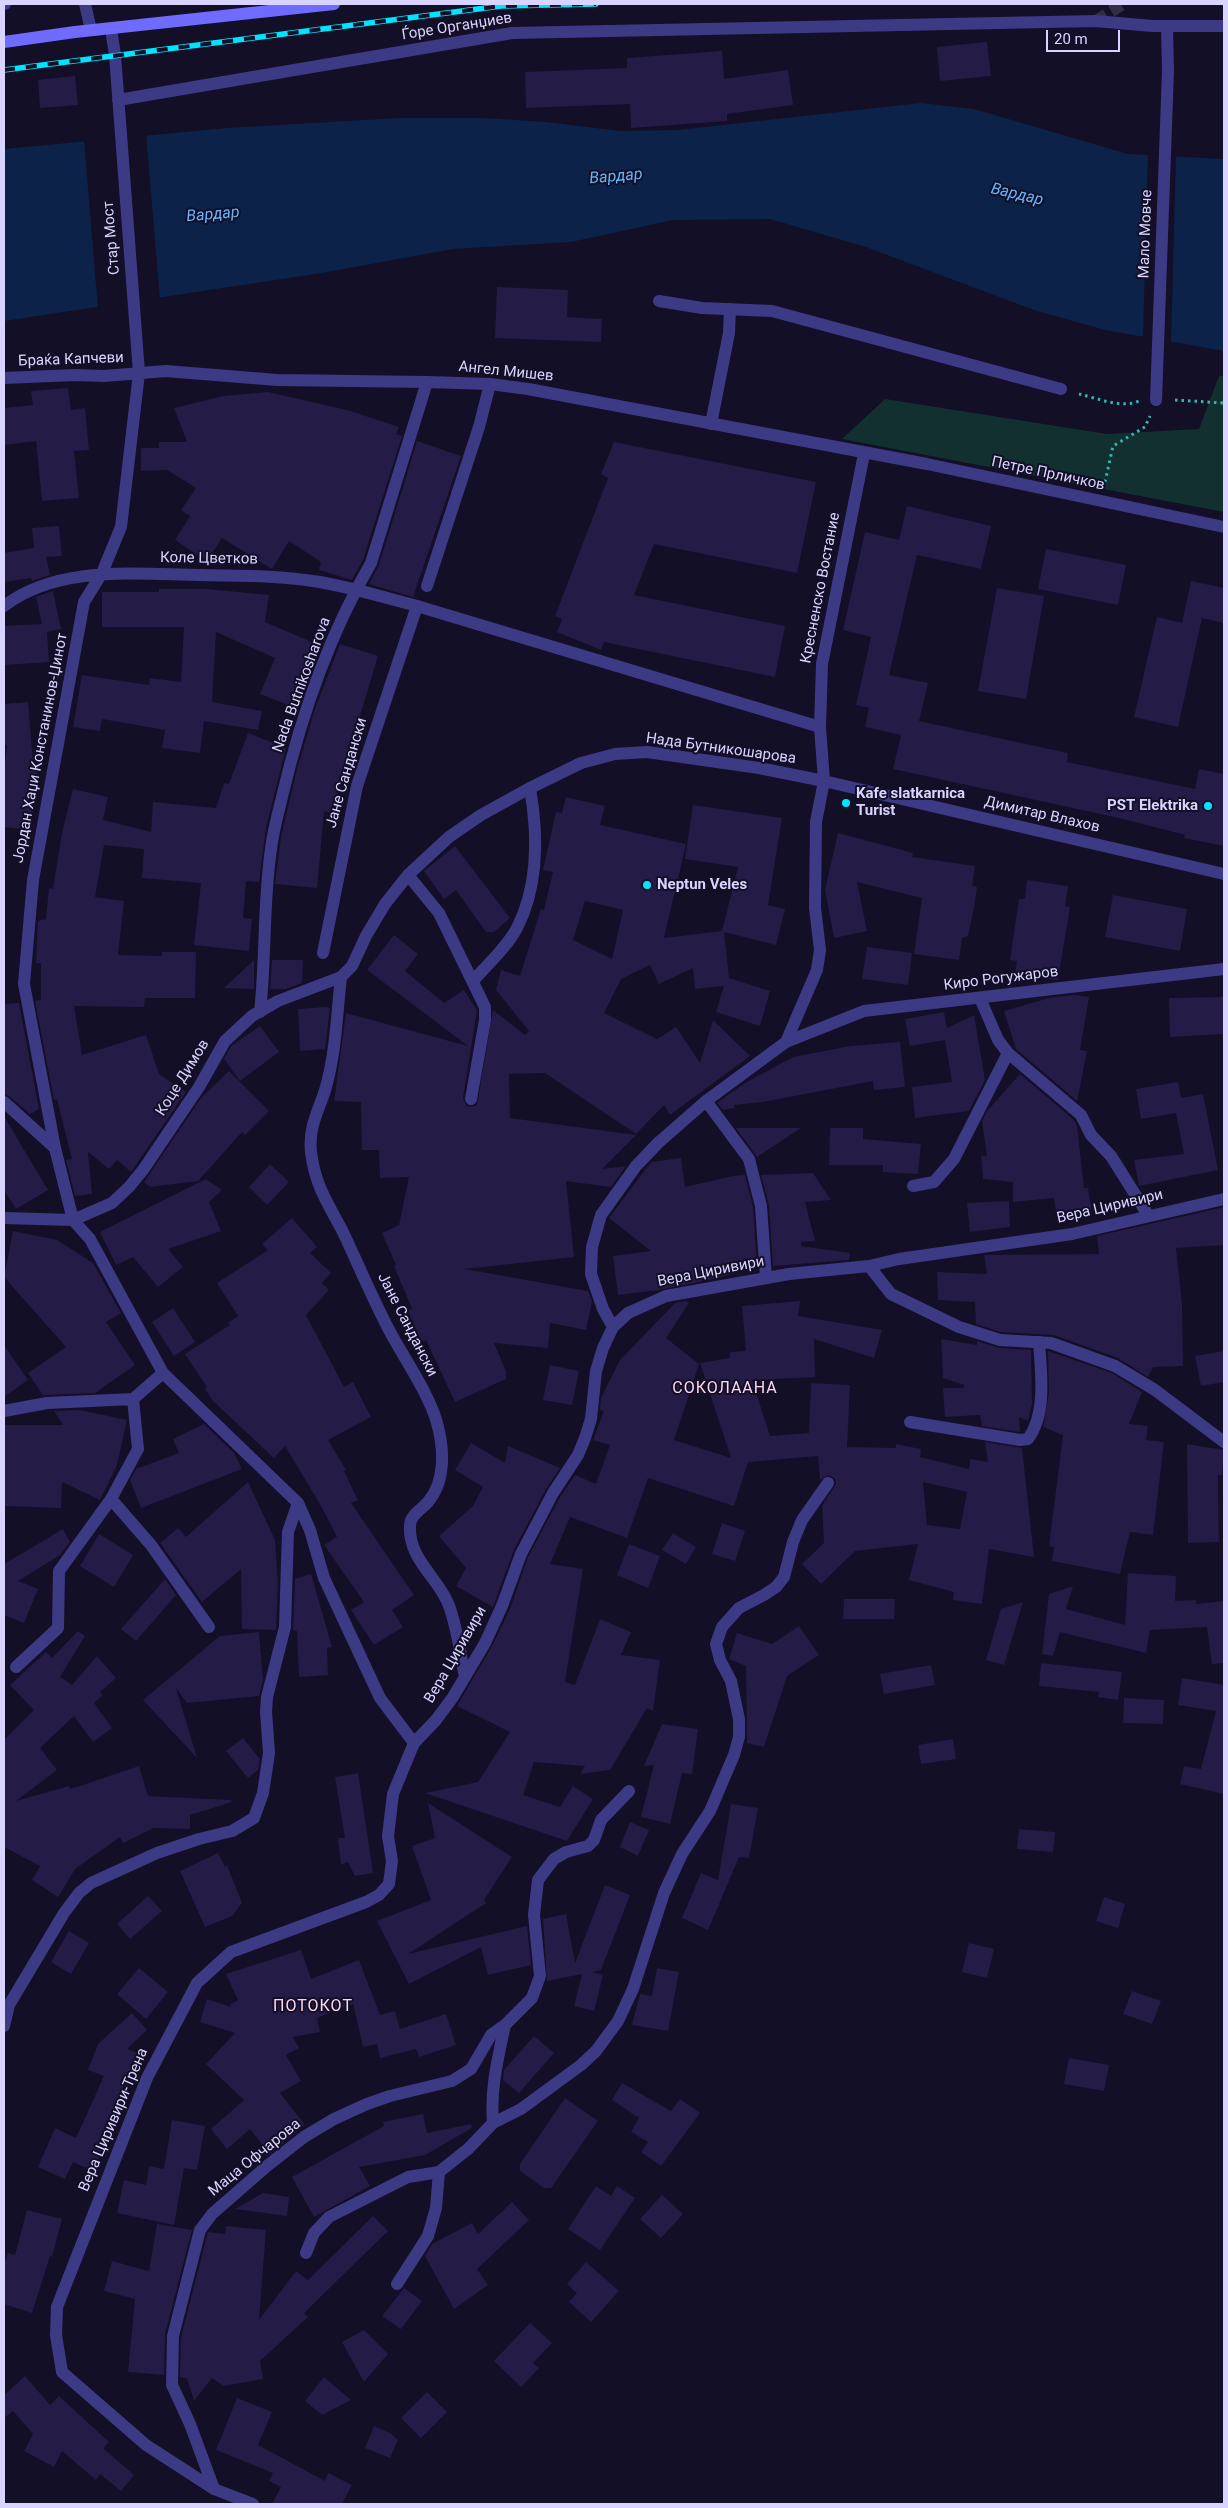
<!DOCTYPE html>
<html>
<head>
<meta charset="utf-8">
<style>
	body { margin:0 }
	#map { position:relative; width:1228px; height:2508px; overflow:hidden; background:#130f26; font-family:Roboto,sans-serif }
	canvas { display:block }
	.frame { position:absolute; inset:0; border:5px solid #d9d4ff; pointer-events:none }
	.scale { position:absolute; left:1046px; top:30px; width:74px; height:22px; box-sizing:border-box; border:2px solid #d9d4ff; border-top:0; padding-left:6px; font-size:15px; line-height:18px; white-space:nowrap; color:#d9d4ff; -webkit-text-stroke:4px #130f26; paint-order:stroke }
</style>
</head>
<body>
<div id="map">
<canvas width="1228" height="2508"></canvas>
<div class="frame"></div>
<div class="scale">20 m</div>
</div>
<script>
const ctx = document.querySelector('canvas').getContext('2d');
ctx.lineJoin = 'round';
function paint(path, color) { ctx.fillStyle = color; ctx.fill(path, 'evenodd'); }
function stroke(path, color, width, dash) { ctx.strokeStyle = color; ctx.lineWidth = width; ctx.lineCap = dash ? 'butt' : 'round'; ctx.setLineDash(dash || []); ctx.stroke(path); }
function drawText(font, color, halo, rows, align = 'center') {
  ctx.font = font + ' Roboto,sans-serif'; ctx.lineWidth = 4; ctx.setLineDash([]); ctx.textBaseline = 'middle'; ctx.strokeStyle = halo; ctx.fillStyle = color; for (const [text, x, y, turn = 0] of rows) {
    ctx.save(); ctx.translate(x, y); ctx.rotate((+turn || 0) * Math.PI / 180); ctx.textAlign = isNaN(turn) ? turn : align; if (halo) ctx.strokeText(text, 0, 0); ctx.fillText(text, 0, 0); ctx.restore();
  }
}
const green = new Path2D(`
	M1219 376H1224V512L842 439 885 399 1107 434 1199 429Z`);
const water = new Path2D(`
	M921 103 974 109 1128 154 1224 159V351L1105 330 1034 310 866 247 770 219 673 220 571 242 453 249 322 273 4 321V149L227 128 399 118H484L546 122 620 131 678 130Z`);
const pier = new Path2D(`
	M146 134 160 299 98 309 84 140Z
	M1148 153 1176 155 1171 344 1143 339Z`);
const building = new Path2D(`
	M987 42 991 76 940 81 937 47Z
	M722 51 724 79 788 70 793 105 727 114V121L631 128 630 104 526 108 525 72 627 68V58Z
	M75 76 78 105 40 108 38 80Z
	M497 287 568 290 567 317 602 319 601 342 495 338Z
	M68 388 71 410 85 408 89 450 74 451 79 498 42 501 36 441 4 445V408L33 405 31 391Z
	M268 392 347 410 399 427 396 434 402 436 363 560 352 580 319 570 321 562 289 541 272 569 222 538 207 561 175 540 190 516 181 510 196 488 167 470 141 471V448H159V442H187L174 408 223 396Z
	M417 441 461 456 413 597 369 584 379 565Z
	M614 442 816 482 797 573 654 544 634 595 785 626 775 677 604 642 601 650 557 632 562 619 555 616 608 478 601 474Z
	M907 506 991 526 981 569 917 555 889 675 928 683 919 721 1068 753 1067 762 1195 789 1199 769 1224 774V846L1184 838 1185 835 1119 818 893 769 901 735 865 727 869 708 856 705 871 637 843 630 865 532 899 540Z
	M59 526 62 556 46 557 50 575 32 581 31 578 4 582V553L34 548 32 528Z
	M1046 549 1126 565 1118 605 1038 589Z
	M1191 581 1224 588V623L1202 618 1178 727 1134 717 1157 617 1182 623Z
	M997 588 1044 596 1026 699 978 691Z
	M159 589H207L269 595 265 622 321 646 298 709 260 694 275 658 216 632 212 702 262 711 258 730 204 721 200 753 162 748 165 730 102 719 100 731 73 727 82 675 149 685 150 678 181 682 184 627H102V592H159Z
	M53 591 61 629 47 632 49 662 4 665V626L42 624 36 597Z
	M340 644 378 656 331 813 324 811 317 888 275 884 281 837 297 769 315 709Z
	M28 702 33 763 38 764 31 830 4 827V774L7 745H4V704Z
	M248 733 286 748 266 828 259 882 246 881 243 918 252 919 249 951 194 945 201 883 142 878 144 849 104 845 95 897 124 901 118 955 162 956V952H196L195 998H145L144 1007 74 1006 82 1055 146 1035 159 1074 186 1092 131 1172 117 1160 109 1169 88 1152 92 1194 75 1196 66 1160 72 1159 57 1099 54 1100 35 1001 41 1000V963H36L38 921 46 919 49 888 53 889 62 833 73 789 108 797 103 820 151 832 153 802 216 808 224 783 229 784Z
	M566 797 605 806 600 825 686 844 664 938 722 931 738 867 685 859 693 805 782 818 768 905 785 909 776 945 724 932 729 978 770 991 760 1026 716 1012 724 986 695 989 693 968 659 984 650 965 621 979 604 1013 657 1039 676 1027 700 1063 713 1020 750 1056 670 1115 664 1105 636 1134 545 1073 509 1074 510 1118 636 1135 602 1169 626 1166 611 1187 566 1181 574 1257 465 1269 588 1291 592 1301 586 1330 550 1323 548 1348 494 1343 506 1371V1379L455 1402 426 1340 421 1342 408 1310 412 1309 394 1266 396 1265 382 1233 399 1225 409 1177 380 1178 379 1150H362L361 1102 334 1101 346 1013 468 1046 367 970 394 935 418 954 405 971 444 1003 464 990 477 1010 463 1098 466 1105 470 1107 477 1105 493 1010 525 1035 529 1031 496 990 501 970 520 976 541 909 544 910 553 872 543 870 556 812 562 813ZM585 901 623 910 612 959 573 940Z
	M838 833 913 853 912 857 975 866 972 886 977 887 974 908 968 936 962 938 959 960 914 954 922 898 857 882 867 931 834 938 825 890Z
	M455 846 510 918 494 932H486L456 890 444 899 424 871Z
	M1027 880 1068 886 1065 906 1070 907 1058 980 1015 974 1017 961 1010 960 1019 899H1025Z
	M1113 895 1187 909 1180 951 1105 937Z
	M867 947 912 953 908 985 862 979Z
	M254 960V989L224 988Z
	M272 960H303L302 983 286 989H270Z
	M1074 995 1089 997 1080 1050 1087 1051 1077 1101 1016 1049 1004 1011 1049 998Z
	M1224 997V1034L1170 1037 1169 998Z
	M19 1003 39 1109 30 1114 9 1096 4 1094V1004Z
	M326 1007 330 1008 325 1049 300 1051 298 1009Z
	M944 1012 947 1028 974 1015 985 1080 969 1111 915 1118 912 1087 952 1082 945 1040 910 1046 905 1019Z
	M260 1026 279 1052 240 1081 224 1059 231 1046Z
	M900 1042 905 1087 874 1090 873 1081 763 1102 734 1105 735 1108 723 1110 717 1103 745 1083 793 1057 850 1046Z
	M229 1071 269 1111 245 1135 242 1132 198 1181 150 1187 144 1182 201 1098Z
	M1020 1074 1074 1120 1077 1126 1084 1188H1088L1092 1214 1057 1220 1054 1198 1013 1202V1182L983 1179 981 1156H987L982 1121 987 1111Z
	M1178 1082 1181 1098 1203 1094 1218 1170 1139 1186 1134 1160 1184 1154 1176 1113 1141 1119 1136 1089Z
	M4 1116 48 1190 16 1209 4 1190Z
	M736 1128H801L757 1157Z
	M830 1128H863V1139L921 1144 918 1174 883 1172V1165H829Z
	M681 1158 685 1187 733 1176 745 1175 753 1207 757 1267 718 1278 659 1290 618 1295 613 1256 651 1251 609 1218 651 1162Z
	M270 1164 289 1182 267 1205 249 1187Z
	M813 1173 831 1200 805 1202 815 1241 801 1242V1246L850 1253 849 1260 773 1266 769 1205 761 1175Z
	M206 1179 222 1190 209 1202 221 1231 168 1249 183 1267 158 1287 133 1257 116 1265 100 1232Z
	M1009 1201 1010 1227 970 1232 967 1203Z
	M1224 1207V1245L1176 1248 1182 1304 1183 1366 1153 1367 1148 1377 1118 1358 1054 1335 1001 1332 976 1324 975 1302 938 1300 937 1272 987 1274 984 1255 1099 1254 1097 1236Z
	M292 1218 317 1247 310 1253 331 1273 322 1283 329 1290 306 1315 344 1387 353 1382 371 1417 328 1440 346 1470 344 1471 358 1500 351 1503 414 1595 392 1610 403 1627 374 1645 351 1610 364 1602 324 1545 337 1537 320 1504 285 1446 274 1458 213 1401 205 1389 207 1387 185 1354 230 1325 228 1323 238 1316 217 1283 268 1250 262 1244Z
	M13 1231 57 1240 93 1263 121 1313 106 1322 135 1365 95 1393 43 1395 28 1373 66 1347 4 1277Z
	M686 1301 689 1303 666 1338 699 1364 674 1440 731 1458 700 1363 730 1358V1352L746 1351 742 1306 800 1301 798 1316 882 1330 874 1358 814 1339 815 1377 752 1380 770 1436 809 1433 811 1383 850 1385 847 1447 896 1448V1444L921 1449 920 1457 969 1469 970 1459 988 1462 985 1442 1022 1448 1034 1557 989 1549 982 1604 953 1600 954 1592 909 1580 918 1544 855 1551 821 1584 802 1564 824 1543 822 1506 836 1484 835 1479 829 1475 820 1480 818 1456 748 1462 734 1506 648 1478 627 1538 570 1517 550 1564 583 1569 565 1682 575 1685 600 1619 631 1632 621 1655 660 1660 653 1711 647 1708 610 1770 580 1774 585 1766 534 1762 523 1795 560 1807 573 1786 593 1799 567 1841 425 1793 478 1782 510 1732 457 1706 492 1646 510 1609 528 1557 560 1497 575 1475 596 1484 610 1445 593 1440 604 1411 600 1410 601 1398 620 1360 675 1303ZM923 1482 967 1492 960 1529 927 1525Z
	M173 1308 195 1342 174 1356 152 1322Z
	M941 1339 977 1345V1341L999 1348 1031 1350 1032 1404 1028 1421 1019 1417 1020 1432 982 1426 980 1415 945 1417 943 1388H964V1385L943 1378Z
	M4 1345 28 1380 4 1397Z
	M1048 1351 1112 1373 1142 1392 1129 1424 1148 1426 1146 1440 1164 1442 1153 1535 1130 1532 1120 1574 1052 1561 1054 1547 1049 1546 1063 1435 1043 1427 1049 1393Z
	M1224 1351V1382L1201 1386 1195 1356Z
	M550 1365 579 1371 572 1405 543 1400Z
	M80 1410 127 1420 117 1465 100 1500 62 1482 61 1508 4 1506V1425H63L54 1411Z
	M204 1424 234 1453 242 1469 141 1508 130 1480 136 1469 179 1453 173 1439Z
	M471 1443 505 1463 508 1446 560 1468 546 1489 514 1550 493 1607 456 1586 466 1568 439 1536 473 1506 483 1487 455 1470Z
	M1187 1444 1224 1450 1222 1475H1218L1219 1542 1188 1543Z
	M248 1482 275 1540 278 1584 276 1630 242 1629 241 1569 202 1602 160 1543 178 1528 186 1537Z
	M722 1523 745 1531 735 1561 712 1554Z
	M63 1529 70 1542 60 1555 18 1581 38 1589 24 1623 4 1615V1564Z
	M673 1533 696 1547 686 1564 662 1550Z
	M99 1534 133 1555 114 1587 80 1566Z
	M629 1544 660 1556 648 1588 617 1575Z
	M1128 1573 1176 1576 1175 1601 1196 1600V1604L1224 1601V1663L1212 1664 1207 1627 1150 1630 1146 1653 1060 1632 1053 1656 1042 1654 1049 1594 1073 1586 1066 1609 1125 1625Z
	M311 1574 332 1647 327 1648 328 1675 299 1677 297 1631 293 1630 295 1579Z
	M165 1579 176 1595 136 1641 121 1629Z
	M844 1599H895L894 1619H843Z
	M1023 1602 1004 1665 986 1660 1001 1609Z
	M799 1626 819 1655 787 1676 764 1747 747 1743 746 1666 729 1659 737 1633 772 1644Z
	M78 1631 85 1636 60 1677 72 1685 97 1656 116 1678 100 1692 103 1695 94 1703 112 1728 93 1742 74 1716 40 1748 57 1770 16 1801 69 1786 71 1789 139 1766 148 1796 231 1800 232 1802 190 1815V1829L154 1828 123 1843 120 1837 75 1869 58 1897 32 1880 40 1866 4 1847V1740L34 1710 10 1685 46 1652 52 1658Z
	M259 1632 263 1680 259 1696 187 1703 176 1688 197 1758 143 1700 220 1636Z
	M1041 1663 1122 1672 1118 1700 1098 1697 1099 1692 1039 1686Z
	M931 1665 935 1685 884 1694 880 1674Z
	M1182 1678 1224 1685V1794L1180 1784 1184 1766 1201 1769 1216 1711 1178 1705Z
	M1124 1698 1164 1700 1163 1724 1123 1723Z
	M662 1724 698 1729 692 1774 682 1773 670 1824 641 1817 654 1765 644 1766Z
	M243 1738 260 1759 258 1770 248 1778 226 1751Z
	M953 1739 956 1759 921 1764 918 1745Z
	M358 1773 373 1873 355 1876 348 1862 341 1865 338 1838H345L335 1777Z
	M428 1803 512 1857 484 1900 486 1903 408 1954 527 1926 531 1965 488 1975 481 1947 409 1984 377 1921 431 1900 412 1846 435 1838Z
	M731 1804 758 1808 749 1858 739 1857 708 1930 682 1918 701 1873 718 1880Z
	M630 1822 649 1830 638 1856 620 1847Z
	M1019 1829 1055 1832 1053 1852 1017 1849Z
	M218 1853 225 1867 227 1865 242 1903 232 1916 205 1927 180 1871Z
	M605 1885 630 1895 601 1970 592 1972 603 1975 594 2011 574 2006 582 1974 547 1981 543 1919 566 1914 575 1963Z
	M148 1896 162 1911 130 1939 117 1924Z
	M1104 1897 1125 1904 1118 1928 1096 1921Z
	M69 1931 89 1943 71 1974 51 1962Z
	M969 1943 994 1949 987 1978 962 1972Z
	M301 1950 311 1979 359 1960 380 2015 395 2011 400 2029 446 2014 456 2045 419 2057 416 2049 380 2058 377 2044 363 2047 353 2004 317 2018 320 2032 293 2037 299 2048 286 2055 301 2081 280 2093 305 2125 270 2154 250 2129 227 2149 211 2129 244 2100 206 2064 235 2033 200 2022 207 1999 231 2007 230 2005 238 2000 226 1974Z
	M139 1968 168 1992 146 2019 117 1994Z
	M657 1968 679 1972 668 2031 632 2025 640 1994 652 1996Z
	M1132 1991 1161 2001 1152 2024 1123 2014Z
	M132 2013 147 2030 127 2049 140 2054 129 2085 125 2083 96 2147 102 2149 93 2171 73 2162 65 2179 38 2167 55 2128 76 2138 104 2076 88 2070 98 2044Z
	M534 2036 554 2053 519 2093 503 2080 504 2070Z
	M1069 2058 1109 2065 1104 2091 1064 2084Z
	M622 2083 671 2111 680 2099 700 2113 661 2166 641 2152 648 2142 631 2132 639 2118 612 2100Z
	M565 2098 598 2121 551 2188H544L520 2171V2164Z
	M423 2114 427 2133 471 2124 472 2128 425 2155 359 2167 370 2186 314 2217 292 2177 384 2126 383 2122Z
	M172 2120 205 2126 197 2170 184 2168 174 2225 117 2213 124 2180 146 2185 149 2166 164 2169Z
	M596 2186 611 2196 617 2186 635 2198 600 2250 568 2229Z
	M263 2193 289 2197 287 2216 235 2209Z
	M662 2195 683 2214 661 2238 640 2219Z
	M512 2202 529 2220 477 2269 488 2285 454 2309 425 2256 432 2244 472 2223 478 2234Z
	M27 2210 62 2219 52 2257 50 2256 32 2313 4 2304V2265L8 2253 15 2255Z
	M373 2216 388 2231 304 2313 308 2317 260 2361 263 2379 224 2386 212 2378 194 2401 187 2378 180 2377 181 2337 208 2232 225 2234 226 2226 266 2230 259 2320 296 2271 308 2280Z
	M157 2224 192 2230 165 2334 164 2375 128 2372 135 2299 104 2291 112 2261 149 2271Z
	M586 2262 619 2291 591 2322 569 2302 577 2293 567 2284Z
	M404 2288 422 2301 401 2329 382 2316Z
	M530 2323 552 2343 533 2363 539 2368 521 2387 494 2361Z
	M364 2330 388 2354 364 2382 342 2342Z
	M25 2376 50 2405 59 2396 109 2442 103 2448 134 2475 121 2491 100 2474 96 2480 62 2451 54 2467 24 2451 33 2434 13 2411 4 2418V2395Z
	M324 2377 351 2400 322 2415 305 2401Z
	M427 2392 447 2412 421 2438 401 2418Z
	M237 2398 272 2412 258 2445 325 2481 328 2473 352 2485 342 2504H272L281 2487 269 2481 273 2473 216 2450Z
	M374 2426 390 2433 398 2440 390 2458 365 2448Z`);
const streetTunnel = new Path2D(`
	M1096 21 1123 4`);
const path = new Path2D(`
	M1079 394C1097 398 1121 409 1139 401
	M1175 400 1224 403
	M1105 482 1113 446 1145 427 1150 416`);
const lane = new Path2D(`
	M427 586 479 427 490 384
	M323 953 357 786 417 606 820 727
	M473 981C487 965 507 947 517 928 539 885 538 834 530 788
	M1008 1053 1081 1115 1091 1135 1111 1156 1148 1215
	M706 1101 749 1159 761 1206 766 1278
	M913 1186 934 1182 954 1159 1008 1053 998 1040 980 998
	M910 1422 1020 1440 1028 1439C1047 1413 1041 1372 1039 1342`);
const street = new Path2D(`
	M4 4H5
	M85 4 91 30
	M111 29 115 55 139 373 121 527 102 573 84 602 33 880 24 984 55 1148 73 1220 90 1239 163 1373 298 1503 310 1530 324 1578 380 1698 414 1743
	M118 100 512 33 1096 21 1152 26H1224
	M659 301 702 308 772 311 1061 389
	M4 378 75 375 104 376 166 371 277 380 427 382 490 384 528 389 927 464 1224 527
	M1156 400 1168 71 1167 26
	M711 424 729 333 730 309
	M4 606C58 565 135 574 199 575 237 576 275 575 313 581 348 586 382 597 417 606
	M408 875 439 913 485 1007V1020L471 1099
	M341 977C337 1012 336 1049 327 1083 321 1108 308 1124 311 1152 315 1186 328 1203 343 1232 358 1264 372 1297 388 1328 403 1357 428 1391 437 1423 444 1448 446 1481 428 1502 421 1510 410 1515 410 1526 408 1558 437 1577 448 1603 457 1626 460 1652 465 1677
	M260 1012C266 958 263 903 271 849 273 831 278 814 282 797 301 716 329 635 371 563L427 382
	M786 1042 864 1011 1224 969
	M4 1102 55 1148
	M4 1218 73 1220 112 1203 129 1187 143 1170 199 1087 225 1041 252 1016 278 1001 341 977 352 966 366 936 385 904 408 875 449 837 481 815 530 788 581 763 615 754 647 752 759 768 824 781 1224 874
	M869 1266 891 1294 959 1327 1000 1340 1051 1343 1115 1366 1155 1390 1224 1442
	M613 1327 603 1309 591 1274 592 1247 601 1215 636 1166 658 1143 706 1101 786 1042 817 970 820 950 815 908 816 822 824 781 820 727 822 664 864 454
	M4 1411 47 1403 133 1399
	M111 1499 151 1545 209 1627
	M16 1667 58 1628 59 1571 111 1499 138 1449 133 1399 163 1373
	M505 2025 532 1998 540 1976 534 1915 538 1880 554 1859 566 1852 588 1846 594 1840 601 1820 629 1791
	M4 2026 9 2005 64 1913 79 1893 91 1883 157 1853 199 1839 232 1831 254 1818 263 1793 269 1753 266 1712 267 1697 285 1627 288 1532 298 1503
	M306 2253 314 2233 329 2217 408 2177 439 2172 468 2149 493 2123 521 2109 581 2065 596 2051 618 2021 633 1989 664 1893 682 1854 710 1811 734 1755 739 1737V1719L731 1681 720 1660 716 1644 722 1627 739 1608 764 1595 776 1587 784 1577 793 1542 802 1520 828 1483
	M397 2284 428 2236 436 2208 439 2172
	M214 2489 190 2424 172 2385 173 2336 200 2230 212 2214 267 2166 304 2137 334 2119 367 2104 390 2096 452 2081 471 2069 491 2035 505 2025C498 2058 490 2089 493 2123
	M253 2504 214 2489 146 2445 62 2372 56 2335 57 2307 147 2078 197 1983 231 1952 366 1902 379 1895 389 1884 392 1861 388 1836 393 1794 414 1743 436 1720 453 1697 485 1643 502 1606 521 1554 553 1493 578 1455 585 1438 591 1419 596 1371 603 1348 613 1327 628 1313 666 1296 789 1274 869 1266 899 1259 1072 1234 1224 1199`);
const secondary = new Path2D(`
	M4 42 75 32 334 4`);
const rail = new Path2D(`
	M4 70 501 6 596 4`);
const markers = [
	[846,803,5,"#00e5ff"],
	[1208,806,5,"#00e5ff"],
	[647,885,5,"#00e5ff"]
];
const streetNames = [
	["Ѓоре Органџиев",457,27,-9],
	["Мало Мовче",1146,234,-88],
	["Стар Мост",112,238,-95],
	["Браќа Капчеви",71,360,-2],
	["Ангел Мишев",506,372,6],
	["Петре Прличков",1048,474,12],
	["Коле Цветков",209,559,1],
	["Кресненско Востание",821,588,-79],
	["Nada Butnikosharova",302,685,-70],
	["Јордан Хаџи Констанинов-Џинот",41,748,-79],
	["Нада Бутникошарова",721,749,8],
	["Јане Сандански",347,773,-74],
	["Димитар Влахов",1042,815,13],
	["Киро Рогужаров",1001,979,-7],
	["Коце Димов",183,1078,-58],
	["Вера Циривири",1110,1207,-13],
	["Вера Циривири",711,1272,-11],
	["Јане Сандански",407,1325,63],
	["Вера Циривири",456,1655,-60],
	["Вера Циривири-Трена",114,2120,-67],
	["Маца Офчарова",255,2158,-39]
];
const poiNames = [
	["Kafe slatkarnica",856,794],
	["Turist",856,811],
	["PST Elektrika",1198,806,"right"],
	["Neptun Veles",657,885]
];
const waterNames = [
	["Вардар",616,177,-5],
	["Вардар",1017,195,13],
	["Вардар",213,215,-5]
];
const neighbourhoodNames = [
	["СОКОЛААНА",725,1389],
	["ПОТОКОТ",313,2007]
];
paint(green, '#12302f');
paint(water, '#0c2248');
paint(pier, '#130f26');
paint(building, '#241b47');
stroke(streetTunnel, '#312d47', 12, [12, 6]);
stroke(path, '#2fb8b0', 3, [2.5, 4]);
stroke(lane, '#3d3a85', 12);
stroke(street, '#3d3a85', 12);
stroke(secondary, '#6f6bff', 12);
stroke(rail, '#00e5ff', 5.5);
stroke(rail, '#130f26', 4, [11]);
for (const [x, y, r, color] of markers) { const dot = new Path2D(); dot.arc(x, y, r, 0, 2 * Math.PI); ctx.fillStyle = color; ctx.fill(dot); stroke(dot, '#130f26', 2); }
drawText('15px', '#d9d4ff', '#130f26', streetNames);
drawText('bold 15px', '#d9d4ff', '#130f26', poiNames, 'left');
drawText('italic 16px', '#62b6ff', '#130f26', waterNames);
ctx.letterSpacing = '1px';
drawText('16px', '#ffd6f0', '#130f26', neighbourhoodNames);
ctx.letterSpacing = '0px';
</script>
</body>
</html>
